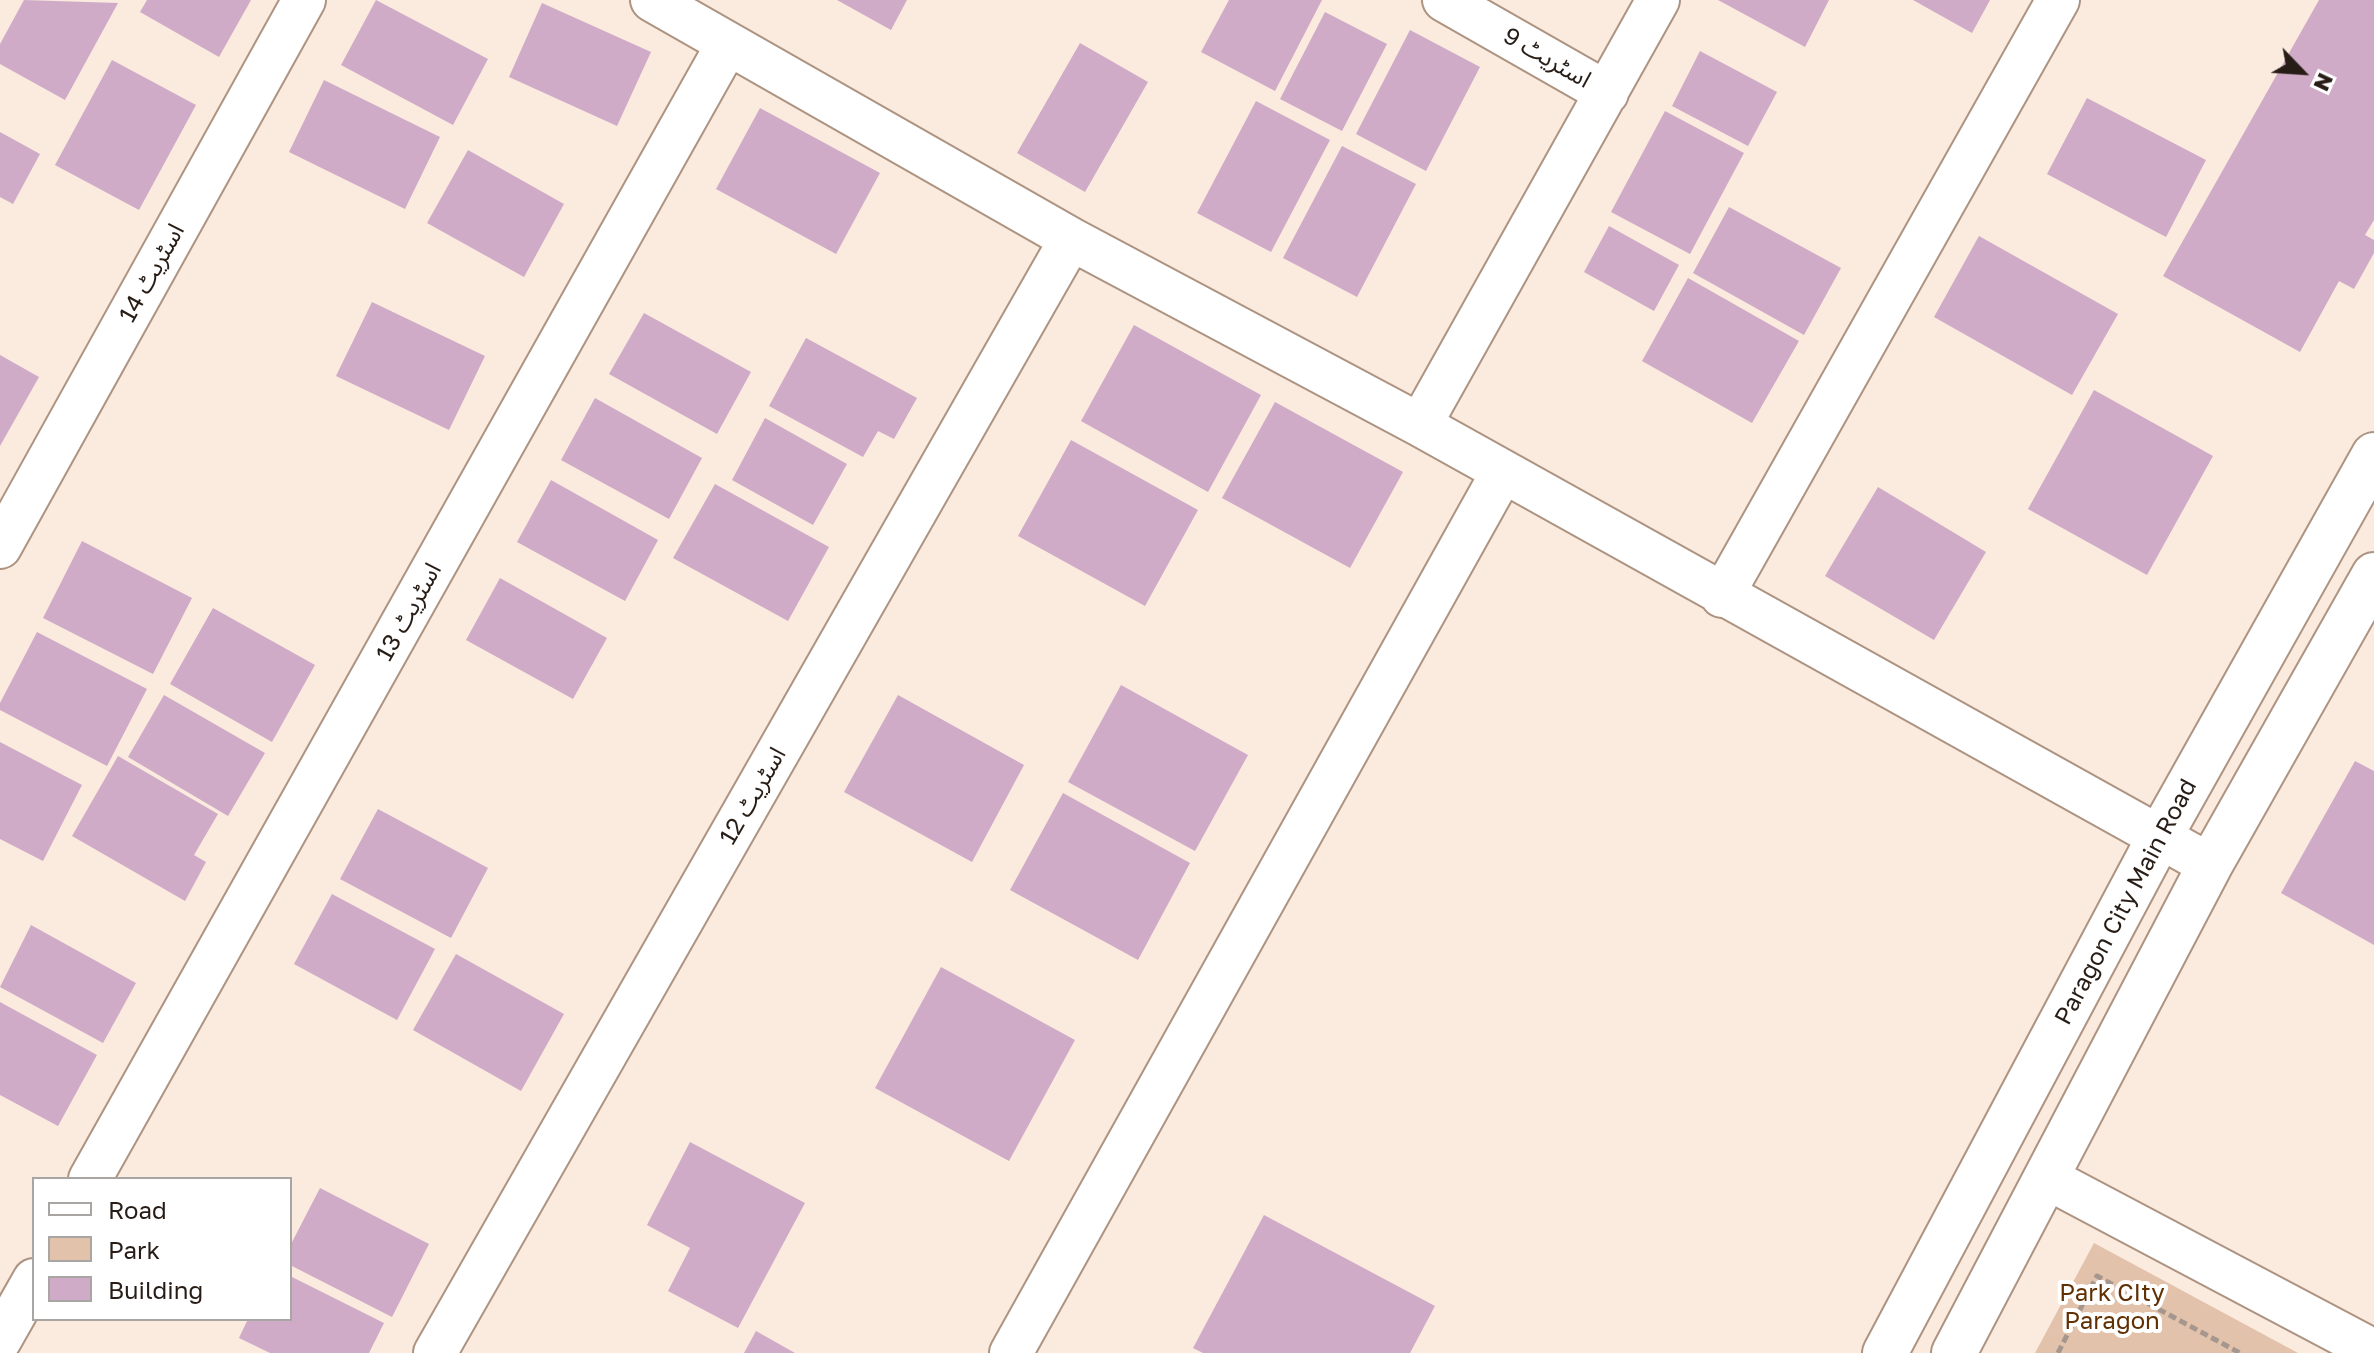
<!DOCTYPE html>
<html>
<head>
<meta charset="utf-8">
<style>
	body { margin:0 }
	#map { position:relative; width:2374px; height:1353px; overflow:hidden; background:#fbeade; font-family:"Golos Text",sans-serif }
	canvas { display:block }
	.legend { position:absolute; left:32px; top:1177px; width:260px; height:144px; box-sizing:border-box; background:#fff; border:2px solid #a9a5a2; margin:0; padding:10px 14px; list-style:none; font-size:24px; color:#271d16 }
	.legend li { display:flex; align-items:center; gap:16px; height:40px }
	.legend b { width:40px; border:2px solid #a9a5a2 }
	.north { position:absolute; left:2262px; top:32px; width:80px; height:80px; -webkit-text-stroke:6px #fff; paint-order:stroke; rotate:115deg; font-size:22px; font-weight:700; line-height:32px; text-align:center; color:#271d16 }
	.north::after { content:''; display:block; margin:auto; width:28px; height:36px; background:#271d16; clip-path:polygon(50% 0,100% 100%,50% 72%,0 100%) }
</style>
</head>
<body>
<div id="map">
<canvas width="2374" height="1353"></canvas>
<ul class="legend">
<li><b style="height:10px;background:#fff"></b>Road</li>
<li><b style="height:22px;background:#e3c2ab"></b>Park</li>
<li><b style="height:22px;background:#cfabc8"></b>Building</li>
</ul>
<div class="north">N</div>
</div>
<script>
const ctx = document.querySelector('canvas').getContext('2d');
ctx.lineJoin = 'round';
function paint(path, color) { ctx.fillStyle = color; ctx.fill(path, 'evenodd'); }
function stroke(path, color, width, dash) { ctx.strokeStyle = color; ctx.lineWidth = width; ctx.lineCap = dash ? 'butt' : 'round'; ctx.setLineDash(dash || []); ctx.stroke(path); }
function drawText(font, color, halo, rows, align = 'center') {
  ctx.font = font + ' "Golos Text","Noto Sans Arabic",sans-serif'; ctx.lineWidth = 8; ctx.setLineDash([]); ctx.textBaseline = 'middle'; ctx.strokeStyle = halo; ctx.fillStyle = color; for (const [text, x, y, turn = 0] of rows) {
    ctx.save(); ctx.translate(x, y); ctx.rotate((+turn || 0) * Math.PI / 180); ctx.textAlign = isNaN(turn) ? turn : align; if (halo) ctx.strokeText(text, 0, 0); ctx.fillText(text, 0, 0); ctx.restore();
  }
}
const green = new Path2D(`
	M2094 1243 2298 1353H2035Z`);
const building = new Path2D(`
	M24 0 118 3 65 100 0 64V44Z
	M147 0H251L219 57 140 12Z
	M376 0 488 59 453 125 341 65Z
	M837 0H907L891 30Z
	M1229 0H1322L1275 91 1201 52Z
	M1718 0H1829L1805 47Z
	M1913 0H1990L1972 33Z
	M2319 0H2374V220L2365 235 2374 240V253L2354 289 2339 281 2300 352 2163 276Z
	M542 3 651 52 617 126 509 77Z
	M1325 12 1387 44 1342 131 1280 99Z
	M1410 30 1480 67 1426 171 1356 134Z
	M1080 43 1148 82 1085 192 1017 153Z
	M1700 51 1777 92 1748 146 1672 106Z
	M112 60 196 105 139 210 55 165Z
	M324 80 440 137 405 209 289 152Z
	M2087 98 2206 160 2166 237 2047 174Z
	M1256 101 1330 140 1271 252 1197 213Z
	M760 108 880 173 836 254 716 189Z
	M1665 111 1744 153 1690 254 1611 212Z
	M0 132 40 154 13 204 0 197Z
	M1342 146 1416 184 1357 297 1283 258Z
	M468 150 564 204 524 277 427 223Z
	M1729 207 1841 268 1804 335 1693 273Z
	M1609 226 1679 265 1654 311 1584 272Z
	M1979 236 2118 314 2072 395 1934 317Z
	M1688 278 1799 341 1752 423 1642 361Z
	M372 302 485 356 449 430 336 376Z
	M644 313 751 372 717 434 609 374Z
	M1134 325 1261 395 1208 492 1081 421Z
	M806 338 917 398 894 439 878 431 863 457 769 406Z
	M0 355 39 377 0 446Z
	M2094 390 2213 456 2147 575 2028 509Z
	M595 398 702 458 669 519 561 460Z
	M1275 402 1403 472 1350 568 1222 498Z
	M765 418 847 464 813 525 732 480Z
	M1071 440 1198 510 1145 606 1018 536Z
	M551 480 658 540 625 601 517 542Z
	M715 484 829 547 788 621 673 558Z
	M1878 487 1986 552 1934 640 1825 576Z
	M82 541 192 598 153 674 43 618Z
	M500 578 607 638 573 699 466 640Z
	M213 608 315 665 272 742 170 684Z
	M37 632 147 689 107 766 0 710V703Z
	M1121 685 1248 755 1195 851 1068 782Z
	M164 695 265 753 228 816 128 757Z
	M898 695 1024 765 972 862 844 792Z
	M0 742 82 785 43 861 0 839Z
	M118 756 218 814 194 855 206 862 185 901 72 836Z
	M2355 761 2374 771V945L2281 893Z
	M1063 793 1190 863 1138 960 1010 890Z
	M378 809 488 868 451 938 340 879Z
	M332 894 435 949 397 1020 294 964Z
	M31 925 136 983 103 1043 0 987Z
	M456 954 564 1014 521 1091 413 1030Z
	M941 967 1075 1040 1009 1161 875 1088Z
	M0 1002 97 1055 58 1126 0 1095Z
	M690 1142 805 1203 738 1328 668 1291 690 1248 647 1225Z
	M320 1188 429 1244 392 1317 290 1265V1246Z
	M1264 1215 1435 1306 1410 1353H1203L1193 1348Z
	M290 1276 384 1323 369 1353H270L239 1338 248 1319H290Z
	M756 1331 795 1353H744Z`);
const path = new Path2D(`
	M2058 1353 2097 1276 2240 1353`);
const street = new Path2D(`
	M652 0 1071 239 1420 425 2210 865
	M1444 0 1607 93
	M1420 425 1658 0
	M0 547 304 0
	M1722 596 2058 0
	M2047 1178 2374 1351
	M90 1179 727 45
	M0 1340 34 1280
	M435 1353 1071 239
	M1011 1353 1502 473`);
const secondary = new Path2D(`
	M1885 1353 2159 838 2374 455
	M1954 1353 2210 865 2374 575`);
const streetNames = [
	["اسٹریٹ 9",1547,58,30],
	["اسٹریٹ 14",152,273,-61],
	["اسٹریٹ 13",409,612,-61],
	["اسٹریٹ 12",753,796,-60],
	["Paragon City Main Road",2126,902,-62]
];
const parkNames = [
	["Park CIty",2112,1293],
	["Paragon",2112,1321]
];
paint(green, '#e3c2ab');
paint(building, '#cfabc8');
stroke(street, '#ad9381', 46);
stroke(secondary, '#ad9381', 48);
stroke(path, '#a5978d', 5, [8, 4]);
stroke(street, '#fff', 42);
stroke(secondary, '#fff', 44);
drawText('24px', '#271d16', '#fff', streetNames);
drawText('24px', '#603003', '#fff', parkNames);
</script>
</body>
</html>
